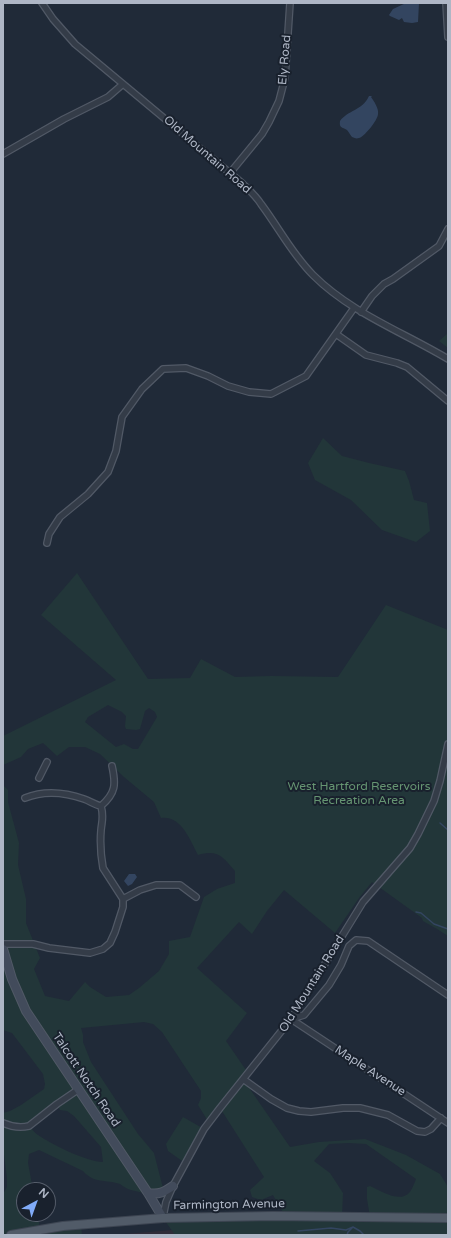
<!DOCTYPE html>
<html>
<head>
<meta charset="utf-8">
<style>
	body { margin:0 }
	#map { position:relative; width:451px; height:1238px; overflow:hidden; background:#202a38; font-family:"Varela Round",sans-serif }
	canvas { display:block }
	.frame { position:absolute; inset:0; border:4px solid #aeb6c5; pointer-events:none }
	.north { position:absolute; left:16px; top:1182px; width:40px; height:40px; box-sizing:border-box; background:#19212d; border:1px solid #555d6a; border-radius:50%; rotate:41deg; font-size:11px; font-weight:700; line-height:16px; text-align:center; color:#aeb6c5 }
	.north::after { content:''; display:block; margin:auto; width:14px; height:18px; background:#80abf8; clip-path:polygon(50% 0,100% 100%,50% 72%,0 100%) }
</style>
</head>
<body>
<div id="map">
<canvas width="451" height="1238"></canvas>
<div class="frame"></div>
<div class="north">N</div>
</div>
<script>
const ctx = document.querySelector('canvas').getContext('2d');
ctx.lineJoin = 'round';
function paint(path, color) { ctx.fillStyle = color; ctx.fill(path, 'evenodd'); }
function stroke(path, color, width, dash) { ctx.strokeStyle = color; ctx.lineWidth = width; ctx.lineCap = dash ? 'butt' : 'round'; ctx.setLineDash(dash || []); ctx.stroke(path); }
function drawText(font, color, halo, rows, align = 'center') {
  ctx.font = font + ' "Varela Round",sans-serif'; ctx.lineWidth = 4; ctx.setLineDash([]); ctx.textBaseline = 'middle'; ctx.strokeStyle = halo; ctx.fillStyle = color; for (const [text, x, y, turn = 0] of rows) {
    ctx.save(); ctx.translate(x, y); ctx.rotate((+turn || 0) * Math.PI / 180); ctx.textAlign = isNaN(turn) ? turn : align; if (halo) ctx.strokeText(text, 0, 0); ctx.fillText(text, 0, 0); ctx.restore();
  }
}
const medical = new Path2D(`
	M219 1226V1235H95L125 1234Z`);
const green = new Path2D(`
	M447 334 448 335V348L439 341Z
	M323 438 342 456 369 463 405 471 409 481 414 500 427 503 430 531 416 542 382 530 351 500 315 480 308 463Z
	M77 573 148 679 190 678 201 659 235 677 271 676 338 677 386 605 448 630V936L437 929 423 921 422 918 372 882 359 898 335 933 284 890 267 911 252 934 239 922 197 968 247 1013 226 1041 248 1073 243 1079 290 1147 319 1142 365 1139 406 1155 440 1174 448 1187V1235H175L163 1218 285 1216 273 1195 261 1200 252 1197 250 1190 264 1177 220 1108 209 1123 198 1105 201 1098V1091L162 1032 153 1024 144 1022 81 1028 83 1035V1042L91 1062 138 1134 154 1153 164 1192C154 1195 141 1193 131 1190 127 1189 123 1186 120 1184 105 1179 94 1184 83 1171L39 1150 29 1154 28 1163 33 1190H24V1214H38L40 1229 81 1225 82 1235H3V1194L7 1187V1178L3 1147V1113L10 1111 21 1105 44 1089 45 1084 43 1074 12 1033 3 1030V785L8 790V802L19 843 18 865 26 899V923L40 958 34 969 45 996 69 1001 85 982 90 987 106 997 129 995 139 988 159 971 169 954V941L190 937 204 897 217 889 235 883V871C223 857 218 849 198 855 190 840 181 815 161 818L154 802 124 777 100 754 85 747H69L57 756 43 743 28 749 21 757 3 765V736L116 680 41 615ZM108 705 122 712 126 716 125 726 126 729 136 730 140 729 145 711 149 708 155 712 157 717 138 749H133L124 744 116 747 85 722 88 717ZM57 1104 60 1110 67 1111 74 1116 101 1147 103 1162C87 1162 51 1144 38 1135 35 1133 32 1129 29 1126ZM349 1143 366 1144 416 1179C414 1184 412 1190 409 1193 399 1203 381 1191 370 1186L367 1187V1199L370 1217H342L343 1193 330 1173 314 1161 329 1144Z
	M183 1117 204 1129 185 1163 168 1151 166 1144Z`);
const water = new Path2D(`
	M406 3H419L418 22 412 23 404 22 402 18 399 20 390 16 389 15 393 9Z
	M369 96H372L371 97C374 101 379 109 378 114 378 120 364 137 359 138 356 139 355 138 352 137 350 135 349 132 347 130 342 127 339 128 340 121 348 110 362 111 369 96Z
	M129 874H135L137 877 132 884 128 886 124 881Z`);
const stream = new Path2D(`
	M440 823 448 830
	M416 912 421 913 434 924 448 929
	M298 1231 331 1228 346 1230 353 1227
	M347 1235 348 1232 353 1227 360 1231 364 1235`);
const street = new Path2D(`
	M42 3 53 19 75 44 242 183C249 190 256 196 261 204 279 228 292 254 313 275 351 313 403 332 448 359
	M446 3 448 37
	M3 154 64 119 108 97 123 84
	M230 173 262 134 269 122 279 101 285 78 290 3
	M361 312 372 296 384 284 393 279 439 246 448 229
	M336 334 366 355 397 363 407 367 448 401
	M47 543 49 534 60 517 88 494 108 472 116 451 122 417 142 389 163 369 186 368 208 376 228 386 249 392 271 394 306 376 354 308
	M39 778 47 762
	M25 798C45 790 64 792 84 799 90 801 95 805 101 806
	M101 806C116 793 116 784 112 766
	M123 899 140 890 156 885H180L196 897
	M3 944H33L49 948 90 953 103 949 110 943 115 932 123 907V899L103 868C101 857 100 842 101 830 102 820 104 817 101 806
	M291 1019 304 1015 329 985 341 965 349 946 356 940 368 941 448 995
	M291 1019 448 1123
	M243 1079 271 1099 287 1108 299 1111 311 1112 343 1108H360L388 1115 417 1131 425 1132 431 1129 441 1118
	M3 1123C12 1127 20 1128 29 1126L57 1104 79 1089
	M163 1217 166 1202 173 1186 204 1129 220 1108 291 1019 363 902 410 848 418 834 434 801 440 781 448 744`);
const secondary = new Path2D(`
	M3 949 12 979 26 1011 148 1193 163 1218
	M148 1193C159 1195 164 1192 173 1186`);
const primary = new Path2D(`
	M11 1235 63 1226 163 1218 273 1216 448 1218`);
const streetNames = [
	["Ely Road",285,60,-85],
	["Old Mountain Road",207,155,41],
	["Old Mountain Road",312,984,-58],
	["Maple Avenue",370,1071,33],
	["Talcott Notch Road",86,1080,56],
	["Farmington Avenue",229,1205,-1]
];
const parkNames = [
	["West Hartford Reservoirs",359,787],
	["Recreation Area",359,801]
];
paint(medical, '#2e2c39');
paint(green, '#223639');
paint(water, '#334560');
stroke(stream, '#334560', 1.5);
stroke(street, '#515966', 8);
stroke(secondary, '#515966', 10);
stroke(primary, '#3d4552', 10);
stroke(street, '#343c48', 5.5);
stroke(secondary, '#424b5b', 8);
stroke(primary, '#515b68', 8);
drawText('12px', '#aeb6c5', '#19212d', streetNames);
drawText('12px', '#669572', '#19212d', parkNames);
</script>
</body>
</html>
